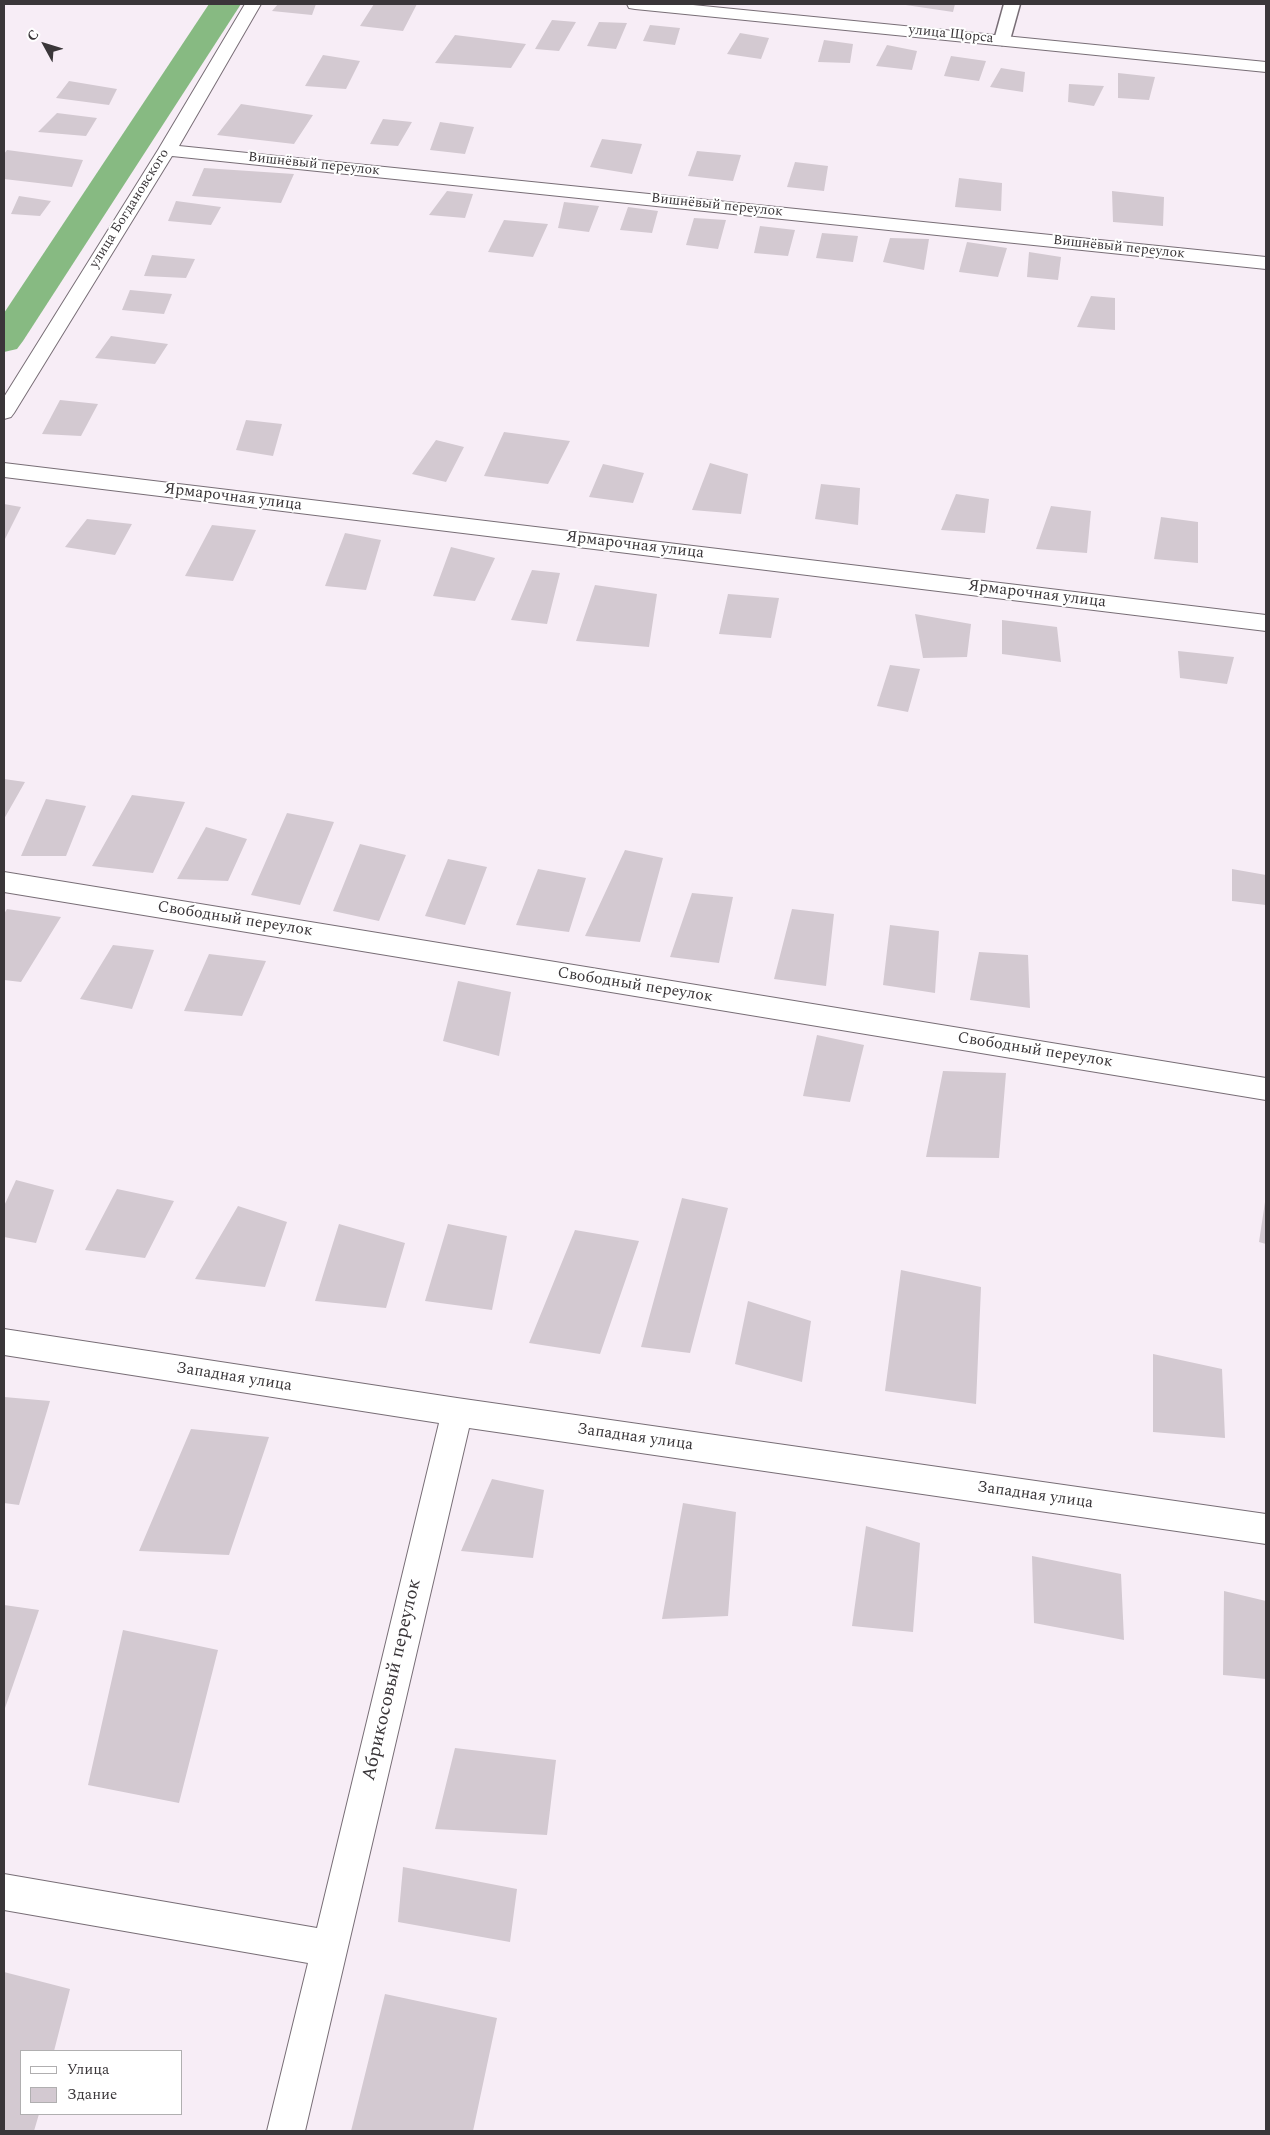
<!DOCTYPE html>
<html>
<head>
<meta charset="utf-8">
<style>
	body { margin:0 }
	#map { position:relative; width:1270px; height:2135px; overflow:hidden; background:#f7edf6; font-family:Spectral,serif }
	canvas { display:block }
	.frame { position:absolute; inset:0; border:5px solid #3a3639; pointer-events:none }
	.legend { position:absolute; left:20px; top:2050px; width:162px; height:65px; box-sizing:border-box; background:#fff; border:1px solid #b0afb0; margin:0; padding:6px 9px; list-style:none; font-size:15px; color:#3a3639 }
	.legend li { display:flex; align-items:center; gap:10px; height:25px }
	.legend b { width:25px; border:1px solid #b0afb0 }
	.north { position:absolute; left:20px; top:20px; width:50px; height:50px; -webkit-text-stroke:4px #fff; paint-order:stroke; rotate:309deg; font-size:14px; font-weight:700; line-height:20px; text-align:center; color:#3a3639 }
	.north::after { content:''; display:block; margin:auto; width:18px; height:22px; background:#3a3639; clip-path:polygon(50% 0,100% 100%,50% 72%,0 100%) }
</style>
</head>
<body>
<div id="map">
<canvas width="1270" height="2135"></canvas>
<div class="frame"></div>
<ul class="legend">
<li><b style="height:6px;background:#fff"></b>Улица</li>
<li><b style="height:14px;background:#d3c9d1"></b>Здание</li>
</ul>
<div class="north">С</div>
</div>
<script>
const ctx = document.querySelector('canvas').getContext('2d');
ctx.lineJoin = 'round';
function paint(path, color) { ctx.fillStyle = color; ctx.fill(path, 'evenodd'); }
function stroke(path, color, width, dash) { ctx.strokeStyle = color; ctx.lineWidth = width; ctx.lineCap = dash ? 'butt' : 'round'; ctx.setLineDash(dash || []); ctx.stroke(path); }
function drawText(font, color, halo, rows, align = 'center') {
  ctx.font = font + ' Spectral,serif'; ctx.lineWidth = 4; ctx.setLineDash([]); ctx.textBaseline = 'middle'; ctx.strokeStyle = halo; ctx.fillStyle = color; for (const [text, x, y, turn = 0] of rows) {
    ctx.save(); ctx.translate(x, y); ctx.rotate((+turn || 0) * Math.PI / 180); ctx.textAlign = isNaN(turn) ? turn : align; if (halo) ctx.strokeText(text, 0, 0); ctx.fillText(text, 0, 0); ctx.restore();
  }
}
const canal = new Path2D(`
	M209 4H241L23 341 17 349 4 352V313Z`);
const building = new Path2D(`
	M278 4H316L312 15 272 11Z
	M374 4H417L403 31 360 26Z
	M899 4H955L953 12Z
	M552 20 576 22 559 51 535 49Z
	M599 22 627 23 616 49 587 46Z
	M650 25 680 28 675 45 643 41Z
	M740 33 769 38 761 59 727 54Z
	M455 35 526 44 511 68 435 63Z
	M824 40 853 44 850 63 818 62Z
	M887 45 917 51 912 70 876 66Z
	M323 55 360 61 346 89 305 86Z
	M951 56 986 61 979 81 944 76Z
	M1001 68 1025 72 1023 92 990 87Z
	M1118 73 1155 77 1149 100 1118 98Z
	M69 81 117 89 109 105 56 98Z
	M1069 84 1104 86 1094 106 1068 102Z
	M241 104 313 115 294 144 217 135Z
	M57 113 97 118 86 136 38 132Z
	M383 119 412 122 398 146 370 144Z
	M440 122 474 127 465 154 430 150Z
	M602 139 642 144 632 174 590 167Z
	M7 150 83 160 72 187 4 179V154Z
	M697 151 741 155 733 181 688 176Z
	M795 162 828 166 824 191 787 187Z
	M204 168 294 174 281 203 192 196Z
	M959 178 1002 183 1001 211 955 207Z
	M447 191 473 194 465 218 429 215Z
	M1112 191 1164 197 1163 226 1113 222Z
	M19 196 51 201 40 216 11 214Z
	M176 201 221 207 211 225 168 221Z
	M564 202 599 206 589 232 558 228Z
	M628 207 658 211 652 233 620 230Z
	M694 218 726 220 718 249 686 245Z
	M504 220 548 224 533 257 488 252Z
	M760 226 795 230 788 256 754 253Z
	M822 233 858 236 853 262 816 258Z
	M890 238 929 239 924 270 883 262Z
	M967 242 1007 248 998 277 959 272Z
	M1029 252 1061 257 1058 280 1027 277Z
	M152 255 195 259 186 278 144 276Z
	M130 290 172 294 164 314 122 310Z
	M1091 296 1115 298V330L1077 327Z
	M111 336 168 344 155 364 95 358Z
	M60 400 98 404 81 436 42 434Z
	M246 420 282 424 273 456 236 450Z
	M504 432 570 441 548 484 484 476Z
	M436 440 464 447 446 482 412 474Z
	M710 463 748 474 741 514 692 510Z
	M603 464 644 473 633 503 589 497Z
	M821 484 860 488 858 525 815 519Z
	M956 494 989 499 985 533 941 530Z
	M4 504 21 507 4 541Z
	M1051 506 1091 511 1087 553 1036 549Z
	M1161 517 1198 522V563L1154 559Z
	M87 519 132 524 115 555 65 547Z
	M212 525 256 530 233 581 185 576Z
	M345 533 381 540 366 590 325 586Z
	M451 547 495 558 475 601 433 596Z
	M532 570 560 573 547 624 511 620Z
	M595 585 657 594 649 647 576 641Z
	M728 594 779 598 771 638 719 634Z
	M915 614 971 624 967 657 923 658Z
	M1002 620 1057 627 1061 662 1002 654Z
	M1178 651 1234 657 1227 684 1180 678Z
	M890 665 920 669 908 712 877 706Z
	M4 779 25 782 4 819Z
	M132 795 185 802 153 873 92 866Z
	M46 799 86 806 66 856H21Z
	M287 813 334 822 300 905 251 895Z
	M206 827 247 839 228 881 177 879Z
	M360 844 406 855 379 921 333 911Z
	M625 850 663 858 640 942 585 936Z
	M448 859 487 867 465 925 425 916Z
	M538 869 586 878 569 932 516 925Z
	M1232 869 1266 875V905L1232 901Z
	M692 893 733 897 719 963 670 957Z
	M7 909 61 917 21 982 4 980V914Z
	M792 909 834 914 826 986 774 979Z
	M890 925 939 931 935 993 883 985Z
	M113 945 154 950 132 1009 80 999Z
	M979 952 1028 955 1030 1008 970 1000Z
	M209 954 266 961 242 1016 184 1011Z
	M458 981 511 992 499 1056 443 1041Z
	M817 1035 864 1045 850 1102 803 1096Z
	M943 1071 1006 1073 999 1158 926 1157Z
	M16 1180 54 1190 36 1243 4 1237V1206Z
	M117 1189 174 1201 145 1258 85 1250Z
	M682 1198 728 1208 690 1353 641 1347Z
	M1265 1202H1266V1244L1259 1242Z
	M238 1206 287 1222 265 1287 195 1279Z
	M339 1224 405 1243 386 1308 315 1301Z
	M448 1224 507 1236 492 1310 425 1301Z
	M575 1230 639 1241 600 1354 529 1343Z
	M901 1270 981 1287 976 1404 885 1391Z
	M748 1301 811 1321 802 1382 735 1364Z
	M1153 1354 1222 1369 1225 1438 1153 1432Z
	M4 1397 50 1401 19 1505 4 1503Z
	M191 1429 269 1437 229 1555 139 1551Z
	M492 1479 544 1490 533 1558 461 1551Z
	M683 1503 736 1512 728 1616 662 1619Z
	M866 1526 920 1543 913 1632 852 1626Z
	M1032 1556 1121 1574 1124 1640 1034 1623Z
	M1224 1591 1266 1601V1679L1223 1675Z
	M4 1605 39 1610 4 1711Z
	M123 1630 218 1650 179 1803 88 1785Z
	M455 1748 556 1760 547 1835 435 1829Z
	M403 1867 517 1889 510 1942 398 1922Z
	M4 1972 70 1989 54 2051H21V2114H39L34 2131H4Z
	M385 1994 497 2018 473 2131H351Z`);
const service = new Path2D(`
	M1004 4H1020L1010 40 1002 45 994 40Z`);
const minor = new Path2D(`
	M245 4H261L179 146 1266 257V269L172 156 14 413 11 417 4 419V397L158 150Z
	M4 463 1266 615V631L4 477Z
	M4 872 1266 1078V1100L4 892Z
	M4 1329 457 1398 1266 1514V1544L469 1428 305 2131H267L308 1963 4 1910V1874L317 1928 439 1423 4 1355Z`);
const tertiary = new Path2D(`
	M627 4H683L1266 62V72L635 9 629 8Z`);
const farStreetnames = [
	["улица Щорса",951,35,6],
	["Вишнёвый переулок",314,165,6],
	["Вишнёвый переулок",717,206,6],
	["улица Богдановского",130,209,-58],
	["Вишнёвый переулок",1119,248,6]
];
const streetNames = [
	["Ярмарочная улица",233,498,7],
	["Ярмарочная улица",635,546,7],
	["Ярмарочная улица",1037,595,7],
	["Свободный переулок",235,920,9],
	["Свободный переулок",635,986,9],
	["Свободный переулок",1035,1051,9],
	["Западная улица",234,1378,9],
	["Западная улица",635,1438,8],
	["Западная улица",1035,1496,8]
];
const nearStreetnames = [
	["Абрикосовый переулок",393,1680,-77]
];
paint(canal, '#87ba82');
paint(building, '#d3c9d1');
stroke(service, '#786e76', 3);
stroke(minor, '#786e76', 2);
stroke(tertiary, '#786e76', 2);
paint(service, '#fff');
paint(minor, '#fff');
paint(tertiary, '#fff');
drawText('14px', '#3a3639', '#fff', farStreetnames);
drawText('16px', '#3a3639', '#fff', streetNames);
drawText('19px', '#3a3639', '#fff', nearStreetnames);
</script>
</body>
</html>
